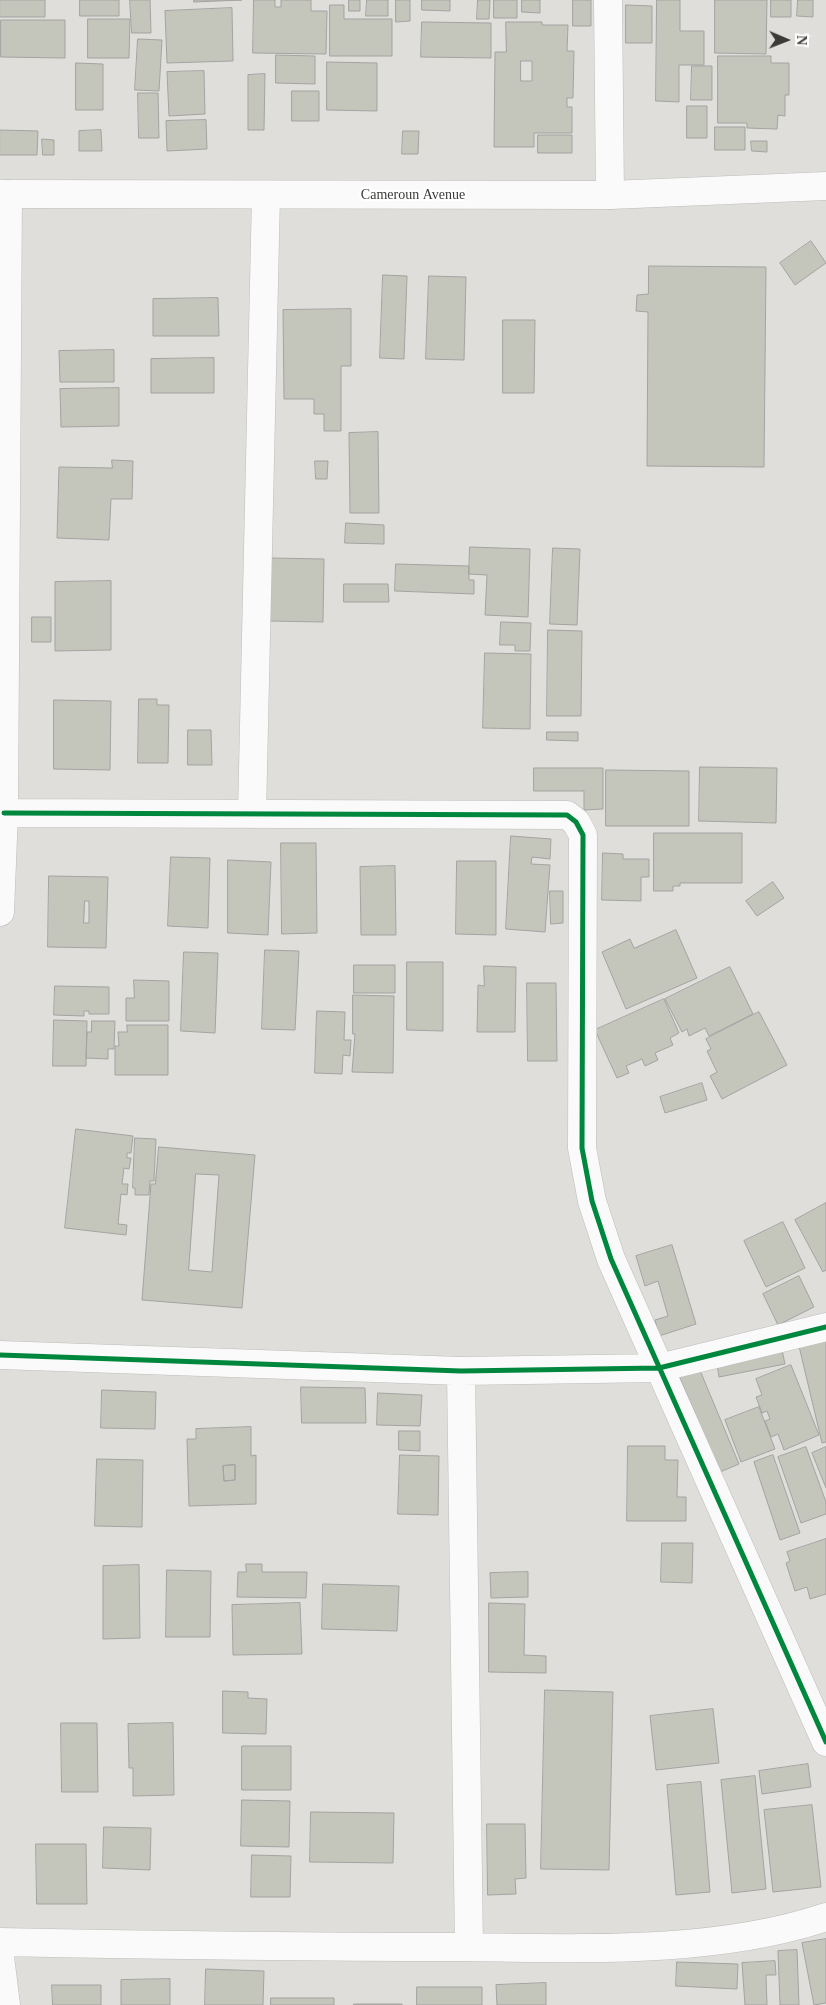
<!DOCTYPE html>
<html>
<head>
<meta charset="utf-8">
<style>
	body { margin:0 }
	#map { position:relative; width:826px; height:2005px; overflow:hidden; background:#dfdedb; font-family:Georgia,serif }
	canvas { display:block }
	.north { position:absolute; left:761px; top:15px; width:50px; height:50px; -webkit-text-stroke:4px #fff; paint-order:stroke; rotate:91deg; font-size:14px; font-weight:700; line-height:20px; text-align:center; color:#3c3b39 }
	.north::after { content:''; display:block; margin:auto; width:18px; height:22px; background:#3c3b39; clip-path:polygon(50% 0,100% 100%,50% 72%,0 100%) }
</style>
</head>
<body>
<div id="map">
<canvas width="826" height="2005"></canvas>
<div class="north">N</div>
</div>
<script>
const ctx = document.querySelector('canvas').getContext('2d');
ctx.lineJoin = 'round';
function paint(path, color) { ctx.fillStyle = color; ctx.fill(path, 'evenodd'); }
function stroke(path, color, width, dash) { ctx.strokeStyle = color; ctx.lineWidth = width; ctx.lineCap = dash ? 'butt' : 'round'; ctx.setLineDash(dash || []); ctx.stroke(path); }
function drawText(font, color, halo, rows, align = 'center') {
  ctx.font = font + ' Georgia,serif'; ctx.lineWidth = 4.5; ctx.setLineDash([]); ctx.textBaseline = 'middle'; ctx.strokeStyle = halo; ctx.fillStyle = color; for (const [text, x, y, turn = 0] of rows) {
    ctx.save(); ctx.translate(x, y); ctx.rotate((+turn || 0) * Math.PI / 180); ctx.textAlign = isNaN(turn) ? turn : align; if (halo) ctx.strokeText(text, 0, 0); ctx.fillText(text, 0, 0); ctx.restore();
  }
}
const building = new Path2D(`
	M0 0H45V17H0Z
	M80 0H119V16H80Z
	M130 0H150L151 33H132Z
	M194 0H242L194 2Z
	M254 0H275V7H281V0H311V11H327L326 54 253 53Z
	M349 0H360V11H349Z
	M367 0H388V16H366Z
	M396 0H410V21L396 22Z
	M422 0H450V11L422 10Z
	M478 0H490L489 19H477Z
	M494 0H517V18H494Z
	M522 0H540V13L522 12Z
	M573 0H591V26H573Z
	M657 0H680V31H704V65H679V102L656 101Z
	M715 0H767L766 54 715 53Z
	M771 0H791V17H771Z
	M798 0H813V17L797 16Z
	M330 5H344V19H392V56H330Z
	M626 5 652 6V43H626Z
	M232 8 233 61 167 63 165 11Z
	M88 19H130L129 58H88Z
	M1 20H65V58L1 57Z
	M422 22 491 23V58L421 57Z
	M506 22H542V25H568L567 51H574L573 98H567V107H572V133H534V147H494L495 52H506ZM521 61H532V81H521Z
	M138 39 162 40 159 91 135 90Z
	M276 55 315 56V84L276 83Z
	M718 56H771V63H789V95H785V116L778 115 777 129 747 128V123H718Z
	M327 62 377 63V111L327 110Z
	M76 63 103 64V110H76Z
	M692 66H712V100H691Z
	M204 71 205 114 169 116 167 72Z
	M265 74 264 130H248V75Z
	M292 91H319V121H292Z
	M138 93H158L159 138H139Z
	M687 106H707V138H687Z
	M206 120 207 149 167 151 166 121Z
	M715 127H745V150H715Z
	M0 130 38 131 37 155H0Z
	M101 130 102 151H79V131Z
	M403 131H419L418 154H402Z
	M538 135H572V153H538Z
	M42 139 54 140V155H43Z
	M751 141H767V152L752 151Z
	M811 241 826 263 795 285 780 263Z
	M649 266 766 267 764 467 647 466 648 312 636 311 637 295 648 294Z
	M383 275 407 276 404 359 380 358Z
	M429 276 466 277 464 360 426 359Z
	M218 298 219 336H153V299Z
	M351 309V366H341V431H324V414H314V399H284L283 310Z
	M503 320H535L534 393H503Z
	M114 350V382H60L59 351Z
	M214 358V393H151V359Z
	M119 388V426L61 427 60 389Z
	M378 432 379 513H350L349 433Z
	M112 460 133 461 132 499H111L109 540 57 538 59 467 112 468Z
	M315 461H328L327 479H316Z
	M346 523 384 525V544L345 543Z
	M470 547 530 549 528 617 485 615 487 575 469 574Z
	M553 548 580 549 577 625 550 624Z
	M270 558 324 559 323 622 269 621Z
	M396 564 469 566V580H474V594L395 591Z
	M111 581V650L55 651V582Z
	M344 584H388L389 602H344Z
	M32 617H51V642H32Z
	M501 622 531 623 530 651H515V645H500Z
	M548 630 582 631 581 716H547Z
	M485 653 531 654 530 729 483 728Z
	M139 699H157V705H169L168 763H138Z
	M54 700 111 701 110 770 54 769Z
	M188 730H211L212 765H188Z
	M547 732H578V741L547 740Z
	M700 767 777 768 776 823 699 821Z
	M534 768H603V809L584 810V791H534Z
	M606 770 689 771V826H606Z
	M654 833H742V883H680V886H673V891H654Z
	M511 836 551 839 550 859 532 857 531 864 550 865 545 932 506 929Z
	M281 843H316L317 933 282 934Z
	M603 853 623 854V859H649V877H641V901L602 900Z
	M171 857 210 858 208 928 168 926Z
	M228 860 271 862 268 935 228 933Z
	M457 861H496V935L456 934Z
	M395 866 396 935H361L360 867Z
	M49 876 108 877 106 948 48 947ZM85 901H89V923H84Z
	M773 882 784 898 757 916 746 901Z
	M550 891H563V923L551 924Z
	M676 930 697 978 626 1009 602 952 630 939 634 948Z
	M265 950 299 951 295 1030 262 1029Z
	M184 952 218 953 215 1033 181 1031Z
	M407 962H443V1031L407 1030Z
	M354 965H395V993H354Z
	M484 966 516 967 515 1032H477L478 985 484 986Z
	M730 967 753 1014 709 1036 705 1028 689 1036 687 1029 682 1032 665 999Z
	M134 980 169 981V1021H126V998H134Z
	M527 983H556L557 1061H528Z
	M55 986 109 987V1014H89V1011H84V1016L54 1015Z
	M353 995 394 996 393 1073 352 1072 355 1034H353Z
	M664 999 679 1033 670 1038 673 1045 655 1053 658 1060 645 1066 642 1059 626 1066 629 1073 617 1078 595 1030Z
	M317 1011 345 1012 344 1040H351L350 1056 343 1055 342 1074 315 1073Z
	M759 1012 787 1065 722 1099 710 1076 717 1072 707 1051 711 1049 706 1039Z
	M54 1020 87 1021 86 1066H53Z
	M92 1021H115L114 1049H108V1059L86 1058 87 1032H91Z
	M127 1025H168V1075H115V1046H119L118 1032H127Z
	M702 1083 707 1100 665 1113 660 1097Z
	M76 1129 133 1136 131 1153H127V1158H131L129 1169 124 1168 122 1184H128L127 1195 121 1194 118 1224 127 1225 126 1235 65 1228Z
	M135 1138 156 1139 154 1181H150L149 1195H135V1188H133Z
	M159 1147 255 1155 242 1308 142 1300 151 1184H155ZM196 1174 219 1175 212 1272 189 1270Z
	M826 1203V1270L823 1272 795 1220Z
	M783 1222 805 1268 766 1287 744 1241Z
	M672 1245 696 1324 659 1336 655 1320 668 1316 658 1281 645 1286 636 1256Z
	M799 1276 814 1307 778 1325 763 1294Z
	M826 1336V1442L822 1443 798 1342Z
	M781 1345 785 1364 719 1377 716 1357Z
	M791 1365 819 1435 784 1450 778 1434 771 1437 765 1421 770 1419 767 1411 762 1413 756 1397 762 1395 756 1379Z
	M699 1368 739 1464 720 1472 679 1376Z
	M301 1387 365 1388 366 1423H302Z
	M102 1390 156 1392 155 1429 101 1428Z
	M378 1393 422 1395 420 1426 377 1425Z
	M759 1407 775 1449 741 1462 725 1420Z
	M251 1427V1456L256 1455V1504L189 1506 187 1439H196V1429ZM235 1465V1480L224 1481 223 1466Z
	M399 1431H420V1451L399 1450Z
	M628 1446H665V1460H678L677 1497H686V1521H627Z
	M806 1447 826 1502V1514L801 1523 778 1457Z
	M826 1447V1488L812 1453Z
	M400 1455 439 1456 438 1515 398 1514Z
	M773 1455 800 1533 780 1540 754 1462Z
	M97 1459 143 1460 142 1527 95 1526Z
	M235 1465V1480L224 1481 223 1466Z
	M826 1539V1594L810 1599 807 1587 795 1591 786 1563 790 1561 787 1552Z
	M662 1543H693L692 1583 661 1582Z
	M246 1564H262V1572H307L306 1598 237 1597 238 1572H246Z
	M139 1565 140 1638 103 1639V1566Z
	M167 1570 211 1571 210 1637H166Z
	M528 1572V1597L491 1598 490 1573Z
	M323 1584 399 1586 397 1631 322 1629Z
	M300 1603 302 1654 233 1655 232 1605Z
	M489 1603 525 1604 524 1655 546 1656V1673L489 1672Z
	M545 1690 613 1692 609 1870 541 1869Z
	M223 1691 248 1692V1698L267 1699 266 1734 223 1733Z
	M713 1709 719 1763 656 1770 650 1716Z
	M61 1723H97L98 1792H62Z
	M173 1723 174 1795 133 1796V1768H129L128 1724Z
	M242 1746H291V1790H242Z
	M808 1764 811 1787 762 1794 759 1771Z
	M755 1776 766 1889 732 1893 721 1780Z
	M701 1782 710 1892 676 1895 667 1785Z
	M242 1800 290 1801 289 1847 241 1846Z
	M812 1805 821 1887 773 1892 764 1810Z
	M311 1812 394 1813 393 1863 310 1862Z
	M487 1824H525L526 1878 515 1879 516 1894 488 1895Z
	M104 1827 151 1828 150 1870 103 1868Z
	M36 1844H86L87 1904H37Z
	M252 1855 291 1856 290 1897H251Z
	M826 1939V2003L814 2005 802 1943Z
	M797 1950 799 2005H780L778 1951Z
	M775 1961 776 1975H766L767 2005H745L742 1963Z
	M677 1962 738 1964 737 1989 676 1986Z
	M206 1969 264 1971 263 2005H205Z
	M170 1979V2005H121V1980Z
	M546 1983V2005H497L496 1985Z
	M52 1985H101V2005H53Z
	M417 1987H482V2005H417Z
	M271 1998H334V2005H271Z
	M354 2004H402V2005H354Z`);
const minor = new Path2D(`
	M608 0 610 195
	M4 813 567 815 576 822 583 835 582 1148 592 1201 611 1259 826 1742
	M252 814 266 195
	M0 912 4 813 8 194
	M0 1355 461 1371 659 1368 826 1327
	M461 1371 469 1947
	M0 1942C153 1945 305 1947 458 1947 577 1948 713 1955 826 1917
	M0 1957 6 2005`);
const tertiary = new Path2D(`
	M0 194 610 195 826 186`);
const cycleway = new Path2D(`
	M4 813 567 815 576 822 583 835 582 1148 592 1201 611 1259 826 1742
	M0 1355 461 1371 659 1368 826 1327`);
const streetNames = [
	["Cameroun Avenue",413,195]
];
paint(building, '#c4c6bc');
stroke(building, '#a3a3a1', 1);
stroke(minor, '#bcbcba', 29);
stroke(tertiary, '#bcbcba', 29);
stroke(minor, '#fafafa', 28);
stroke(tertiary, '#fafafa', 28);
stroke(cycleway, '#00873e', 5);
drawText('14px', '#3c3b39', '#fff', streetNames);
</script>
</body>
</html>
